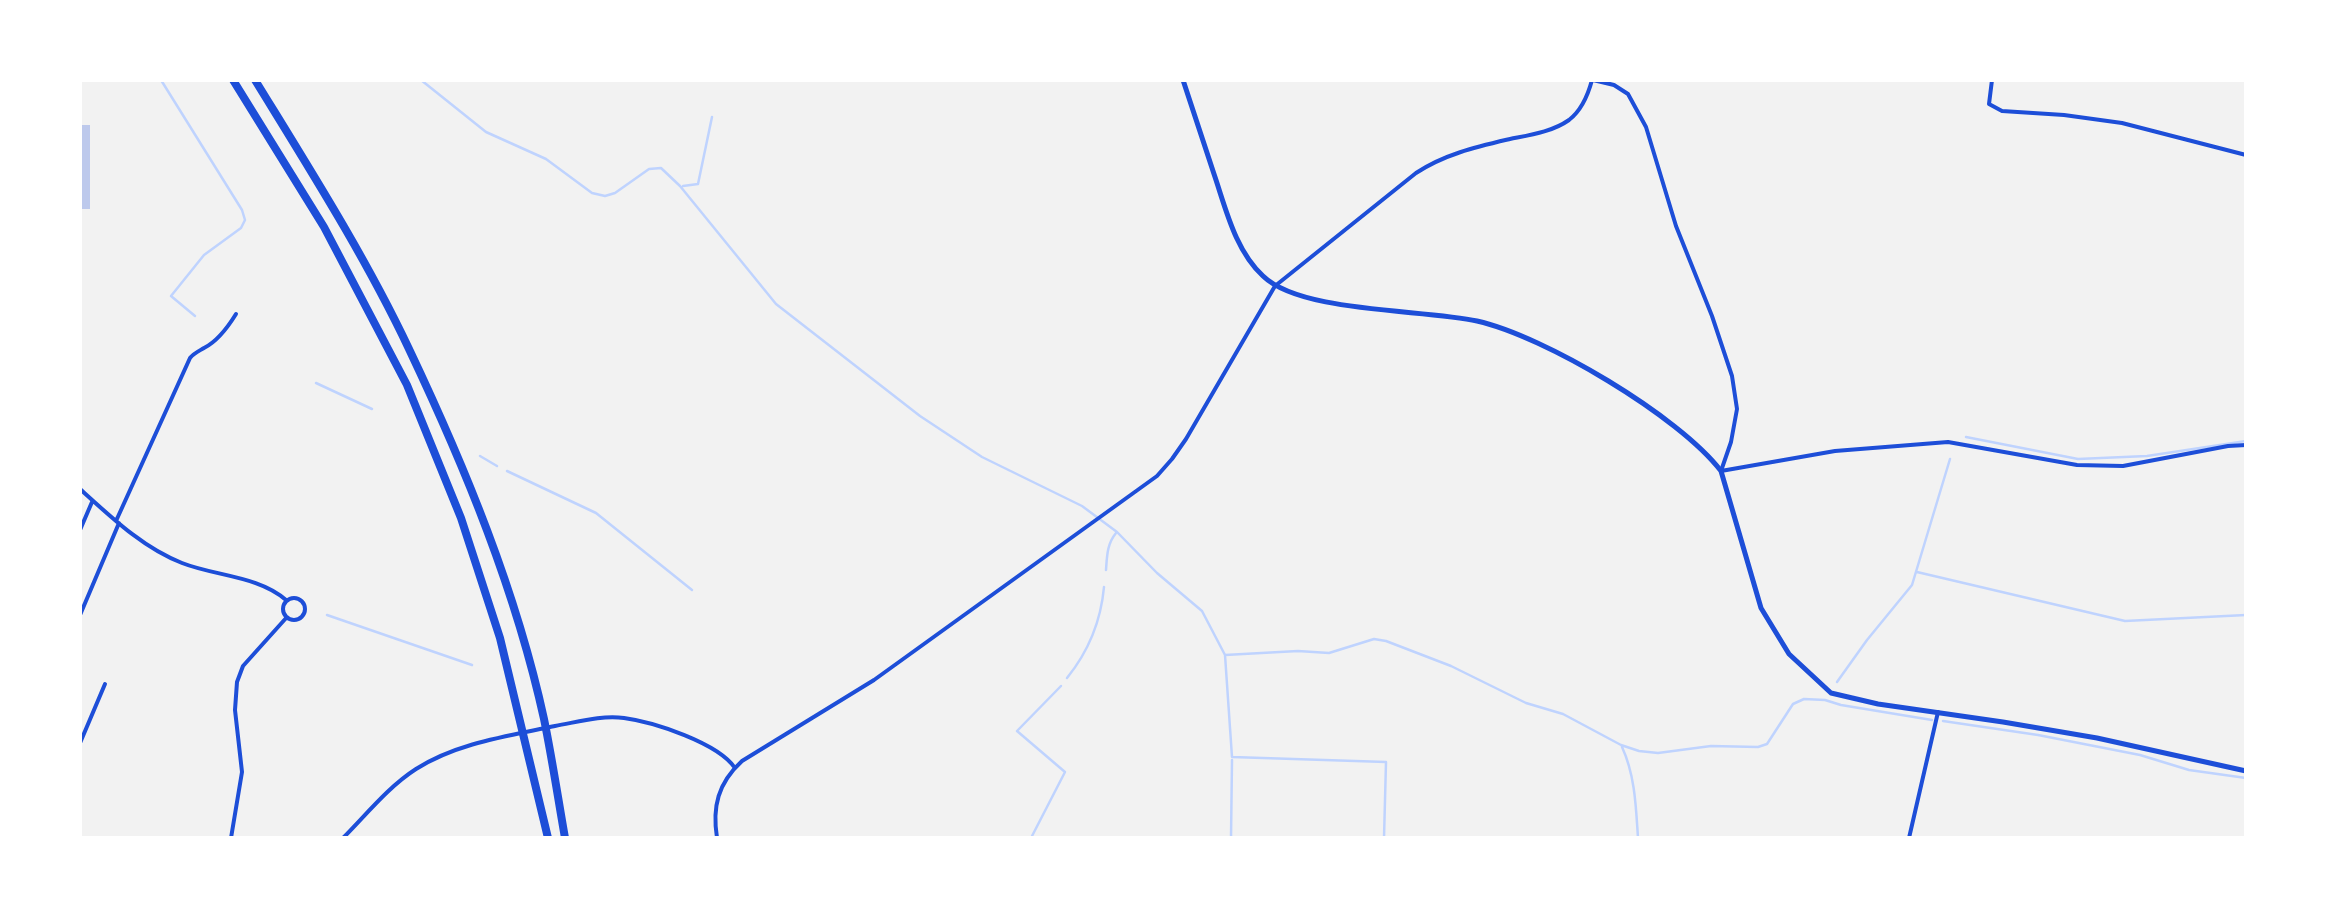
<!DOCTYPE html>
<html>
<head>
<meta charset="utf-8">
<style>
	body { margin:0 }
	#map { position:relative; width:2326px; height:918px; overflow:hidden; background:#f2f2f2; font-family:"PT Sans",sans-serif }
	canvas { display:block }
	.frame { position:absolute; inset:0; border:82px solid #fff; pointer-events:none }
</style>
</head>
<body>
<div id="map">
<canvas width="2326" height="918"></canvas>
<div class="frame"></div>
</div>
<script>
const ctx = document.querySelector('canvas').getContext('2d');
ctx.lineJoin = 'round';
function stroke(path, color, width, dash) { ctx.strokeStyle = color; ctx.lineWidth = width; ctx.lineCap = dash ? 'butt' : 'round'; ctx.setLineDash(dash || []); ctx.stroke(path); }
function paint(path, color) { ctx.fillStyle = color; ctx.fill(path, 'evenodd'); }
const stream = new Path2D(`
	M161 80 242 210 245 220 241 228 204 255 171 296 195 316
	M421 80 486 132 546 159 592 193 605 196 615 193 649 169 661 168 680 186 776 304 920 416 982 457 1082 506 1117 532 1157 573 1202 611 1225 655 1298 651 1329 653 1374 639 1386 641 1451 666 1526 703 1563 714 1621 745 1639 751 1658 753 1711 746 1758 747 1767 744 1793 704 1804 699 1825 700 1841 705 1932 720
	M683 186 698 184 712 117
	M316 383 372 409
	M1966 437 2078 459 2147 456 2246 441
	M480 456 497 466
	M507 471 596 513 692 590
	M1106 570C1107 556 1107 544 1116 533
	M1917 572 2125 621 2246 615
	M327 615 472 665
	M1225 655 1232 757 1386 762 1384 838
	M1067 678C1088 652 1101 620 1104 587
	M1837 682 1867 640 1912 585 1950 459
	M1943 721 2038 735 2140 755 2189 770 2246 778
	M1622 747C1635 775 1636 807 1638 838
	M1031 838 1065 772 1017 731 1061 686
	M1231 838 1232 760`);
const building = new Path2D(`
	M80 125H90V209H80Z`);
const minor = new Path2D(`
	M1593 80 1614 85 1628 94 1646 127 1676 226 1712 316 1732 376 1737 409 1731 442 1721 471
	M1992 80 1989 104 2002 111 2064 115 2122 123 2246 155
	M1721 471 1835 451 1948 442 2077 465 2123 466 2228 446 2246 445
	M80 489C111 517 143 548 182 563 215 576 259 576 286 600
	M116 521 190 358C194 353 199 351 204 348 218 341 228 327 236 314
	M80 530 92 502
	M283 609a11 11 0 1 1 22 0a11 11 0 1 1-22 0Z
	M80 615 119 523
	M80 743 105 684
	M231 838 242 772 235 710 237 682 243 666 287 617
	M343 838C366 815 388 787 416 769 457 743 508 736 555 726 578 722 601 715 624 718 654 722 718 743 735 768
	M717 838C712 807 718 783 742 761L874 680 1157 476 1172 459 1186 439 1275 286 1416 173C1445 154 1476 147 1510 139 1530 135 1552 132 1569 120 1582 110 1588 95 1592 80
	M1909 838 1938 712`);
const tertiary = new Path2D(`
	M1183 80C1193 111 1204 143 1214 174 1226 209 1235 250 1263 276 1301 313 1423 309 1477 321 1544 336 1679 416 1721 471L1761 608 1789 654 1831 693 1878 704 2003 722 2097 738 2246 771`);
const motorway = new Path2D(`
	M233 80 324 227 407 385 461 518 500 638 548 838
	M255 80C309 168 365 256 409 349 465 467 516 591 544 719 552 758 558 798 565 838`);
stroke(stream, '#bfd3fe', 2.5);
paint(building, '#bdc9ec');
stroke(minor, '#1d4ed8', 4);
stroke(tertiary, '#1d4ed8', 5);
stroke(motorway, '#1d4ed8', 8);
</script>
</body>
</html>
